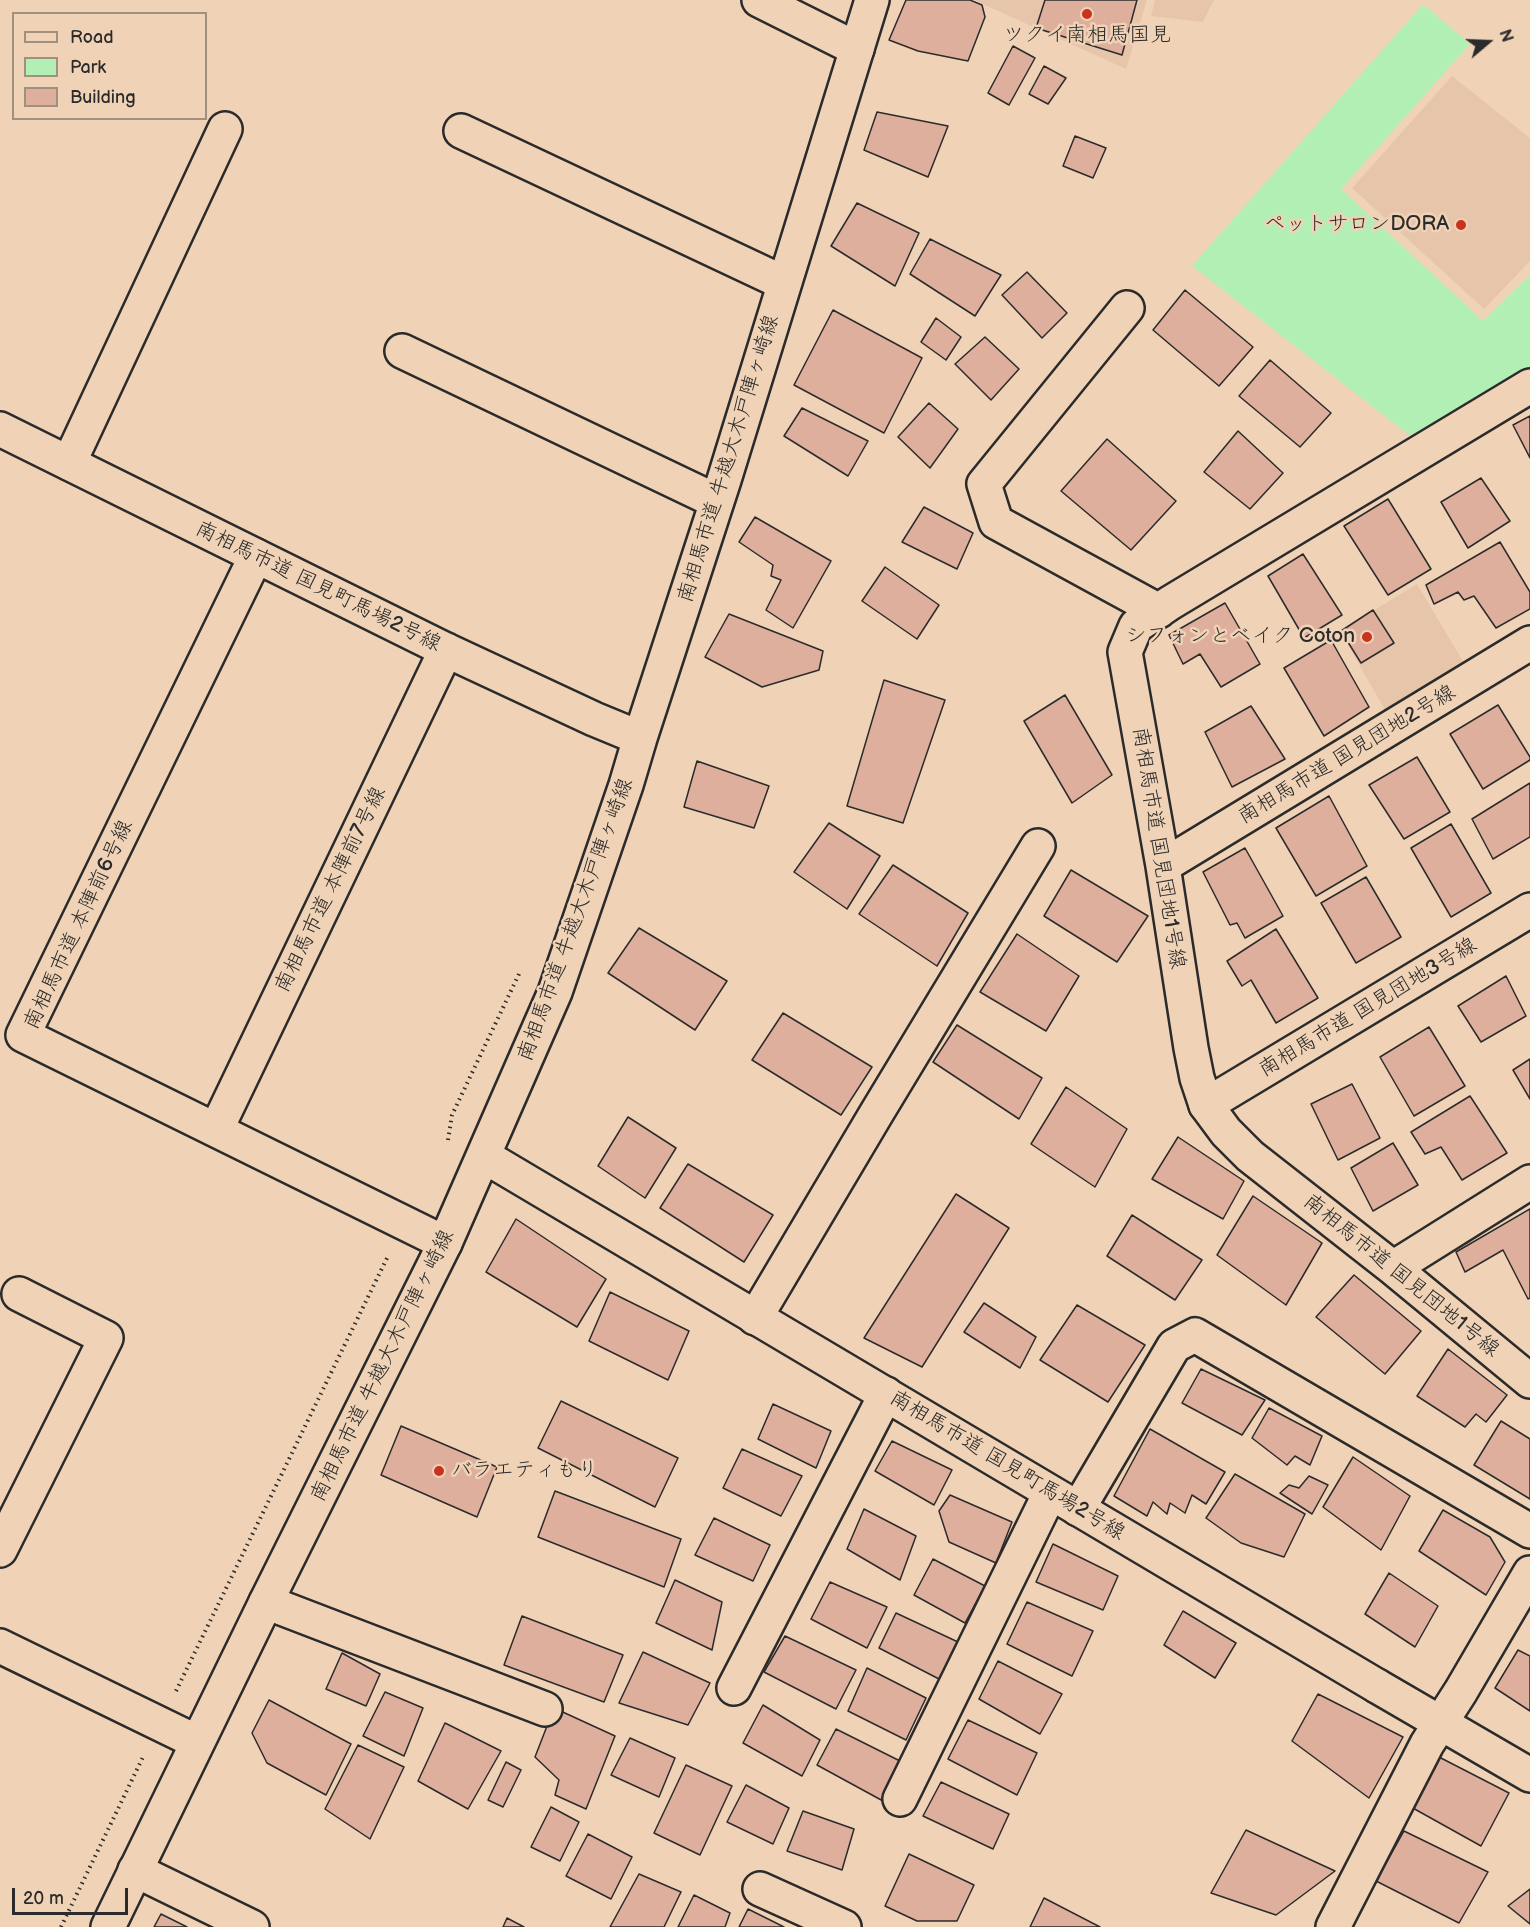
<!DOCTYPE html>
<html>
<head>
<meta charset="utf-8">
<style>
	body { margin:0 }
	#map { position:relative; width:1530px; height:1927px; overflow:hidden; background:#f0d3b6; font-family:"Balsamiq Sans",sans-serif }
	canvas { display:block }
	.legend { position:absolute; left:12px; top:12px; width:195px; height:108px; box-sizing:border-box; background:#f0d3b6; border:2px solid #a1907e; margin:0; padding:8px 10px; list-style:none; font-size:18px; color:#2b2b2b }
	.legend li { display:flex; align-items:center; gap:12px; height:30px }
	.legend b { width:30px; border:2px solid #a1907e }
	.north { position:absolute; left:1458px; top:12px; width:60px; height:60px; -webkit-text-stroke:4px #f0d3b6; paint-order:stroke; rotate:71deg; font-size:16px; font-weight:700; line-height:24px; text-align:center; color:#2b2b2b }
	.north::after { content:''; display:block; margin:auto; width:21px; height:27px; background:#2b2b2b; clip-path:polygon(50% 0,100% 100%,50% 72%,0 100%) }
	.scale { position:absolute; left:12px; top:1888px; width:116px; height:27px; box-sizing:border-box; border:3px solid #2b2b2b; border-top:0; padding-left:8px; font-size:18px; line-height:21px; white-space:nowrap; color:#2b2b2b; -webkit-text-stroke:4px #f0d3b6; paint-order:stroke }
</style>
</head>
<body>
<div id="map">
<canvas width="1530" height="1927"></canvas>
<ul class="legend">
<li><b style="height:8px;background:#f0d3b6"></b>Road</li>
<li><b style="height:16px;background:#b2efb5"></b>Park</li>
<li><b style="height:16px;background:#dfaf9d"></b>Building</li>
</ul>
<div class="north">N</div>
<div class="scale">20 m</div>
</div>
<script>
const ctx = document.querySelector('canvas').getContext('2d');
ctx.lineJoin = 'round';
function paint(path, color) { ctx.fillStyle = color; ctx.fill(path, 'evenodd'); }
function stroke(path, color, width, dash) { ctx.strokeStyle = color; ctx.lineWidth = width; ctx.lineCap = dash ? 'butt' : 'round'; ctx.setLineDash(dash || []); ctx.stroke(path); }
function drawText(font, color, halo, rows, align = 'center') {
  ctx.font = font + ' "Balsamiq Sans","Klee One",sans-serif'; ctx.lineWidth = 5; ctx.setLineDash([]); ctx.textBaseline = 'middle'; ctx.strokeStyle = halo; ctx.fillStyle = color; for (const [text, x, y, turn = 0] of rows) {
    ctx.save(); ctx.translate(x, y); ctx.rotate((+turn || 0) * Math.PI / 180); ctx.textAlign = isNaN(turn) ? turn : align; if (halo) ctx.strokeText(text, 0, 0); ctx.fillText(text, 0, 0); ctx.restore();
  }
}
const built = new Path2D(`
	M974 0H1147L1126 69Z
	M1155 0H1214L1203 22 1151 16Z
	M1452 76 1530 138V261L1484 309 1352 188Z
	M1417 584 1464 663 1385 710 1340 631Z`);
const green = new Path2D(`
	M1423 4 1470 44 1341 189 1483 321 1530 275V366L1430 428 1409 435 1192 266Z`);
const building = new Path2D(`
	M906 0H970L982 5 985 17 968 61 918 51 889 40Z
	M1045 0H1137L1122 55 1036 28Z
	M1013 46 1035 58 1009 105 988 93Z
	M1044 66 1066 78 1048 104 1029 94Z
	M877 112 948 126 928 177 864 150Z
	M1075 136 1106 148 1093 178 1063 166Z
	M857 203 919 233 895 286 831 246Z
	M930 239 1001 275 975 316 910 274Z
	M1027 272 1067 313 1042 338 1002 295Z
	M1185 290 1253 347 1219 386 1153 330Z
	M833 310 922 358 884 433 794 385Z
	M936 318 961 337 946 360 921 342Z
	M985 337 1019 369 991 400 955 364Z
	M1270 360 1331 413 1300 447 1239 396Z
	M929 403 958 429 930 468 898 437Z
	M802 408 868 441 848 476 784 436Z
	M1530 416V458L1513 425Z
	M1238 431 1283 473 1250 509 1204 472Z
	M1107 439 1176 501 1131 550 1061 491Z
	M1481 478 1510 521 1468 548 1441 502Z
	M1388 499 1431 569 1388 595 1344 526Z
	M924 507 973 533 957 569 902 542Z
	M755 517 831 561 793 628 766 610 781 580 771 576 773 565 739 542Z
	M1500 542 1530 592V609L1496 628 1474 596 1464 600 1458 592 1434 604 1426 585Z
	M1303 554 1342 615 1304 638 1268 576Z
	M885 567 939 605 917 639 862 601Z
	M1225 603 1260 664 1221 687 1200 654 1183 664 1169 635Z
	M1373 610 1394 643 1361 663 1341 631Z
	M729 614 823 651 819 670 762 687 705 657Z
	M1331 640 1369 707 1324 736 1284 668Z
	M884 680 945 700 903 823 847 806Z
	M1065 695 1112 775 1072 803 1024 721Z
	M1498 705 1530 757V760L1483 789 1450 734Z
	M1251 706 1285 759 1232 787 1205 732Z
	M1417 757 1450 812 1404 839 1369 785Z
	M697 761 769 786 754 828 684 807Z
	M1530 783V837L1493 859 1472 819Z
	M1329 796 1367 866 1316 896 1276 828Z
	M829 823 880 856 847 909 794 872Z
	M1451 824 1491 893 1451 917 1411 848Z
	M1245 848 1283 916 1245 938 1237 923 1230 925 1203 872Z
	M893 865 968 913 937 966 859 914Z
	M1071 870 1148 916 1117 962 1044 916Z
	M1366 877 1401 937 1356 963 1321 903Z
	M639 928 727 981 695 1030 608 973Z
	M1276 929 1318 998 1276 1023 1251 980 1242 986 1227 961Z
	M1017 934 1079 976 1046 1031 980 992Z
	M1506 976 1526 1016 1481 1042 1458 1006Z
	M783 1013 872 1067 841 1115 752 1060Z
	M957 1025 1042 1078 1019 1119 933 1062Z
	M1429 1027 1465 1086 1414 1116 1380 1057Z
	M1530 1059V1099L1513 1070Z
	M1352 1084 1380 1138 1338 1160 1311 1104Z
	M1066 1087 1127 1129 1095 1187 1031 1144Z
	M1470 1096 1507 1153 1462 1180 1441 1147 1425 1154 1411 1132Z
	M628 1117 676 1148 645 1198 598 1166Z
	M1178 1137 1244 1181 1223 1219 1152 1179Z
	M1393 1143 1418 1185 1373 1211 1351 1168Z
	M688 1164 773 1215 744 1262 660 1208Z
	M956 1194 1009 1228 922 1367 864 1338Z
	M1253 1196 1322 1243 1286 1305 1217 1255Z
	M1530 1209V1298L1528 1299 1503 1250 1465 1272 1456 1252Z
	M1132 1215 1202 1260 1175 1300 1107 1256Z
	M516 1219 606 1279 577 1327 486 1272Z
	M1354 1275 1421 1331 1385 1374 1316 1317Z
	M610 1292 689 1331 668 1380 589 1341Z
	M984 1303 1036 1337 1020 1368 964 1332Z
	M1077 1305 1145 1345 1108 1402 1040 1360Z
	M1448 1349 1507 1395 1486 1422 1476 1414 1465 1427 1417 1396Z
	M1201 1369 1265 1400 1242 1435 1182 1403Z
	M561 1401 678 1458 655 1507 538 1448Z
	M773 1404 831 1431 816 1468 758 1439Z
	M1269 1408 1322 1436 1310 1465 1295 1456 1287 1465 1252 1438Z
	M1501 1421 1530 1439V1499L1474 1465Z
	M401 1426 497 1467 477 1517 381 1475Z
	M1150 1429 1225 1472 1206 1504 1192 1495 1185 1513 1170 1503 1167 1514 1153 1502 1147 1516 1114 1496Z
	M892 1441 952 1470 934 1505 875 1471Z
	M742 1449 802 1476 781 1516 723 1488Z
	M1353 1457 1410 1496 1381 1550 1323 1507Z
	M1235 1474 1305 1514 1284 1557 1241 1543 1206 1518Z
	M1309 1476 1328 1485 1312 1514 1280 1493 1289 1485 1299 1488Z
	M555 1491 681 1539 664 1587 538 1537Z
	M950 1495 1012 1522 996 1563 949 1542 939 1511Z
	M864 1509 916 1536 900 1580 847 1549Z
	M1443 1510 1490 1537 1505 1562 1486 1595 1419 1551Z
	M714 1518 770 1545 753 1581 695 1555Z
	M1053 1544 1118 1576 1103 1610 1036 1582Z
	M933 1559 985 1586 965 1623 914 1595Z
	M1389 1573 1438 1606 1415 1647 1365 1614Z
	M675 1580 722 1602 712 1650 656 1623Z
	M830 1582 887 1607 867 1648 811 1619Z
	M1027 1602 1093 1631 1072 1676 1007 1644Z
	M1183 1611 1236 1643 1215 1678 1164 1645Z
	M896 1613 958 1642 939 1679 879 1648Z
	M522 1616 623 1655 604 1702 504 1665Z
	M785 1636 856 1670 836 1709 764 1672Z
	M1518 1650 1530 1656V1711L1495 1688Z
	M643 1652 710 1683 688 1725 619 1703Z
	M342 1653 380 1674 366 1706 326 1689Z
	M998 1661 1062 1694 1040 1734 979 1699Z
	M867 1668 926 1698 906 1740 848 1711Z
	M385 1692 423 1708 404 1756 363 1736Z
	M1318 1694 1403 1737 1369 1798 1292 1741Z
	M269 1700 351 1744 326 1795 267 1763 252 1733Z
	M763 1705 820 1740 802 1776 743 1743Z
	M554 1708 615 1736 586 1809 555 1795 559 1780 535 1757Z
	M968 1720 1037 1753 1017 1795 948 1759Z
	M445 1723 501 1751 468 1809 418 1781Z
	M836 1729 900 1761 883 1801 817 1765Z
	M630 1738 675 1758 659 1797 611 1775Z
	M358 1745 404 1767 370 1839 325 1809Z
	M1439 1757 1509 1793 1481 1846 1411 1807Z
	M506 1762 521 1770 503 1807 488 1800Z
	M686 1765 732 1786 700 1855 654 1833Z
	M941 1782 1009 1814 993 1849 923 1816Z
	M746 1785 789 1808 773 1844 727 1822Z
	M551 1807 579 1822 560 1861 531 1847Z
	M803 1811 854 1829 842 1870 787 1851Z
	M1246 1830 1335 1871 1276 1915 1211 1893Z
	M1404 1831 1488 1872 1459 1923 1376 1881Z
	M588 1834 632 1857 611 1899 566 1876Z
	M909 1854 974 1885 957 1921H917L885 1906Z
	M639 1874 681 1892 664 1927H610Z
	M1530 1889V1924L1508 1906Z
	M694 1895 730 1913 725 1927H678Z
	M1044 1898 1100 1927H1030Z
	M748 1909 784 1927H739Z
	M161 1914 187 1927H154Z
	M507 1918 524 1927H503Z`);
const path = new Path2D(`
	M448 1140 452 1115 519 974
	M176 1691 388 1256
	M61 1927 143 1757`);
const minor = new Path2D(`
	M759 0 857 49
	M461 131 784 283
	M1127 308 984 484 996 522 1159 611
	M402 351 716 501
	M1530 386 1170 603 1136 626 1125 652 1163 866 1191 1048 1197 1078 1206 1105 1226 1132 1250 1156 1393 1268 1530 1381
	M69 463 225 129
	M256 556 23 1035 445 1243
	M1163 866 1530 643
	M216 1130 446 650
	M1393 1268 1530 1182
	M755 1318 876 1114 1038 846
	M1078 1509 1174 1346 1195 1335 1530 1531
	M0 1550 106 1338 19 1294
	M266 1602 545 1709
	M0 1646 197 1742
	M1377 1686 1530 1775
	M734 1688 886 1394
	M900 1799 1050 1493
	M135 1870 252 1927
	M760 1889 844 1927
	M1333 1927 1427 1744 1461 1691 1530 1573`);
const tertiary = new Path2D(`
	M0 429 446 650 594 719 640 738
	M1206 1105 1530 910
	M484 1156 1377 1686
	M108 1927 266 1602 445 1243 555 992 626 785 640 738 724 480 872 0`);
const markers = [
	[1087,14,6,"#c8321e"],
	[1461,225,6,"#c8321e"],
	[1367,637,6,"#c8321e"],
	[439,1471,6,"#c8321e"]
];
const poiNames = [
	["ツクイ南相馬国見",1087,36,"center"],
	["ペットサロンDORA",1449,225],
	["シフォンとベイク Coton",1355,637],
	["バラエティもり",451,1471,"left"]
];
const streetNames = [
	["南相馬市道 牛越大木戸陣ヶ崎線",729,459,-73],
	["南相馬市道 国見町馬場2号線",318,587,26],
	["南相馬市道 国見団地2号線",1347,755,-31],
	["南相馬市道 国見団地1号線",1158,848,81],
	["南相馬市道 本陣前7号線",331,890,-64],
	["南相馬市道 牛越大木戸陣ヶ崎線",576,920,-70],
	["南相馬市道 本陣前6号線",79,925,-65],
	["南相馬市道 国見団地3号線",1368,1008,-31],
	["南相馬市道 国見団地1号線",1401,1276,39],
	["南相馬市道 牛越大木戸陣ヶ崎線",383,1366,-64],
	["南相馬市道 国見町馬場2号線",1007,1466,31]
];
paint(built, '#e7c5ab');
paint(green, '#b2efb5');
paint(building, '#dfaf9d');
stroke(building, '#2b2b2b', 1.5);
stroke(minor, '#2b2b2b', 38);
stroke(tertiary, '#2b2b2b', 38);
stroke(path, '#2b2b2b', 4, [1.5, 4.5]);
stroke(minor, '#f0d3b6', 33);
stroke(tertiary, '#f0d3b6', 33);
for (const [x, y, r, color] of markers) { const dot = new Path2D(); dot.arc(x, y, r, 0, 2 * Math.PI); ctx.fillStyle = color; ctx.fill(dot); stroke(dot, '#f0d3b6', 2); }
drawText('21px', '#2b2b2b', '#f0d3b6', poiNames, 'right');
drawText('21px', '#2b2b2b', '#f0d3b6', streetNames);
</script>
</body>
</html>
